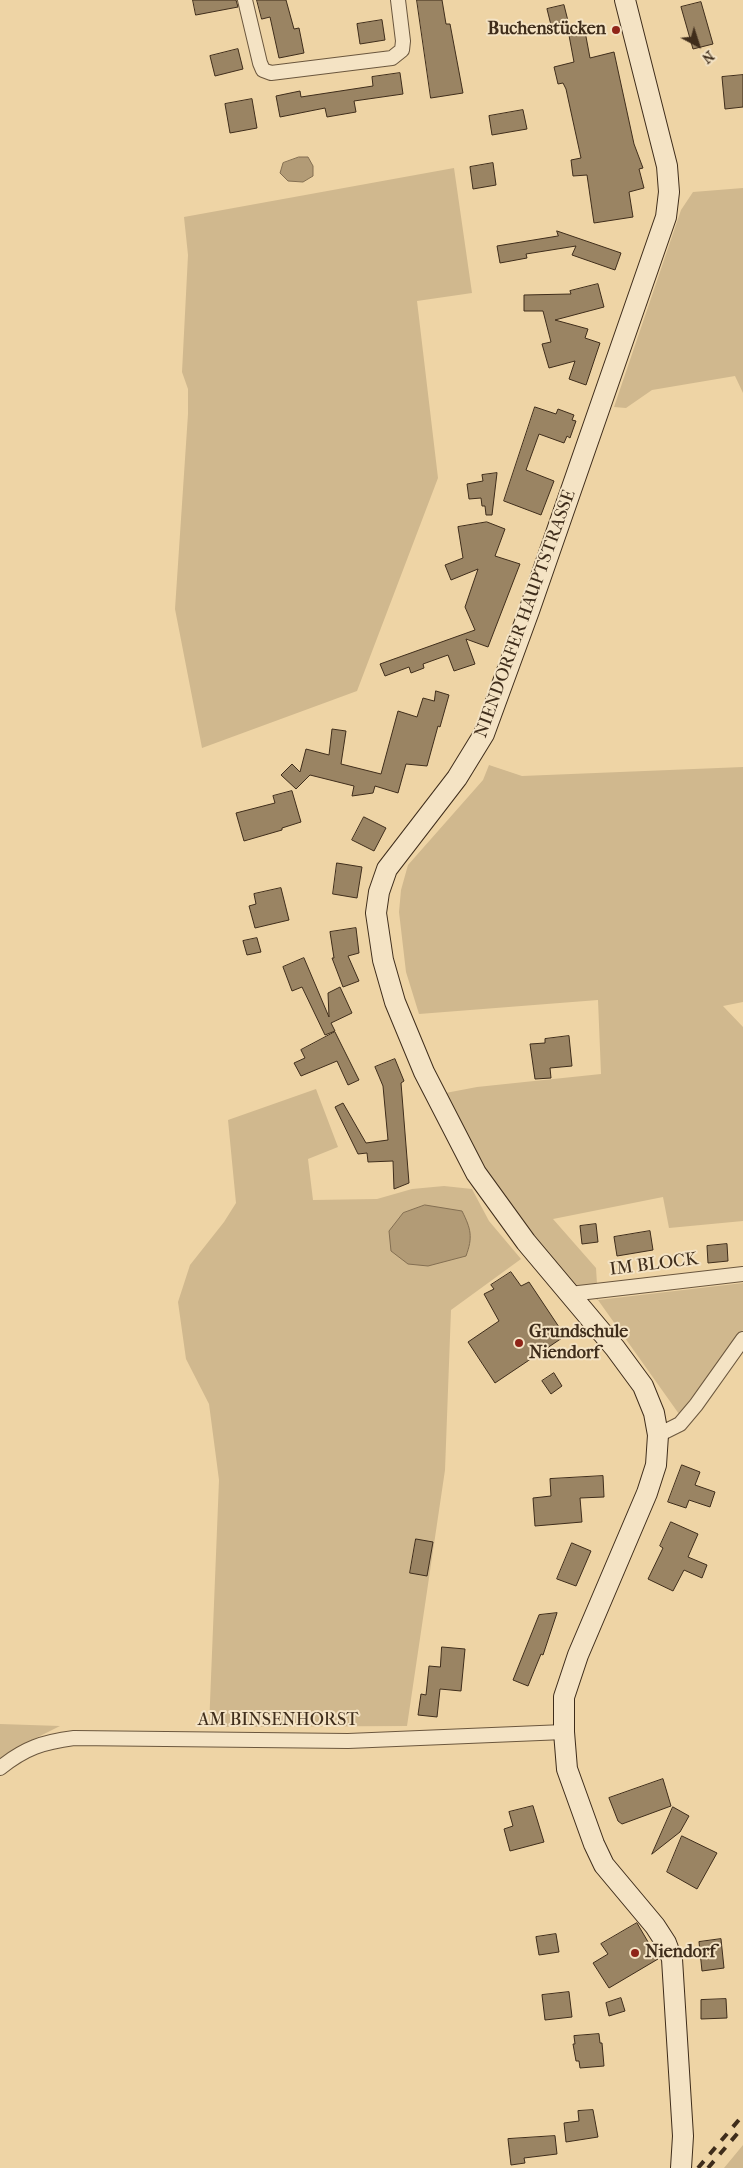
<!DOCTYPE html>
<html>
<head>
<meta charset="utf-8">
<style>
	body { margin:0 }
	#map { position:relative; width:743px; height:2168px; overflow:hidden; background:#eed4a5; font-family:"IM FELL French Canon",serif }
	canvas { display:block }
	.north { position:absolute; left:673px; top:20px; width:50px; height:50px; -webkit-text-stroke:4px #f4e3c4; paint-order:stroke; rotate:140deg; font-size:14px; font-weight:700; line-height:20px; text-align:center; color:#3f2d1b }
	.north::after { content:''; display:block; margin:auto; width:18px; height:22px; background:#3f2d1b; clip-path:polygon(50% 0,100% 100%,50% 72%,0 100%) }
</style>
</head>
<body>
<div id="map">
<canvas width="743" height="2168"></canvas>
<div class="north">N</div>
</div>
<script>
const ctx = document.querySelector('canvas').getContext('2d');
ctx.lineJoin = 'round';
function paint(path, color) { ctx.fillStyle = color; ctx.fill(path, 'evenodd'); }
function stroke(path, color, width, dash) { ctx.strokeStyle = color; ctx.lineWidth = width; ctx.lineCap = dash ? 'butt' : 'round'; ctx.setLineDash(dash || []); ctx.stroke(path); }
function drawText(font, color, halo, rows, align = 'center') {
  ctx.font = font + ' "IM FELL French Canon",serif'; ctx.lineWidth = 4; ctx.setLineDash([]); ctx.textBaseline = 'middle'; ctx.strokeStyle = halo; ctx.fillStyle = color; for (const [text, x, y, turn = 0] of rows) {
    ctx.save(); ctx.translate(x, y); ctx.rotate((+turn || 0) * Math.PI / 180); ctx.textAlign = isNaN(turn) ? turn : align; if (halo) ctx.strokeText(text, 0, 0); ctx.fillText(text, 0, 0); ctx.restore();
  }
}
const green = new Path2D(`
	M454 168 472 293 417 301 438 478 357 691 202 748 175 609 188 414V389L182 372 188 255 184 217Z
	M743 188V393L735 376 652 390 626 408 614 407 681 210 693 192Z
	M489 765 522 776 743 767V1002L723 1006 743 1027V1221L669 1228 663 1197 553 1219 596 1268 598 1300 743 1283V1330L679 1414 598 1300 568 1284 500 1209 435 1095 477 1087 601 1074 598 1000 419 1014 406 972 399 912 401 890 408 865 483 780Z
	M316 1089 338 1147 308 1159 313 1200 377 1199 412 1189 444 1186 472 1189 489 1221 521 1259 451 1310 445 1470 407 1726 209 1727 219 1480 209 1404 186 1359 178 1302 190 1265 224 1222 236 1203 228 1120Z
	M0 1724 60 1726 26 1743 0 1762Z
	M743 2145V2168H724Z`);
const water = new Path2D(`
	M299 157H308L313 166V176L303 182 288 181 280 173 283 163Z
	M425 1205 462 1211C471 1229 473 1237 466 1256L428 1266 408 1264 391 1251 389 1231 403 1213Z`);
const building = new Path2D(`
	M193 0H236L238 7 196 15Z
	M257 0H286L294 29 299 28 304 53 279 58 270 17 262 19Z
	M417 0H442L446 24H450L463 93 431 98Z
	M701 2 713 44 693 49 681 7Z
	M564 5 568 21 551 25 547 9Z
	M382 20 385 40 360 44 357 24Z
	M584 26 590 58 614 52 634 144 643 168 639 169 644 188 629 192 633 217 594 223 587 175 573 176 571 160 581 158 566 89 563 83 558 84 554 67 574 62 568 30Z
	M238 49 243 69 215 76 210 56Z
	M400 73 403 94 354 101 356 112 327 117 325 108 280 117 276 96 300 91 301 97 373 86 372 77Z
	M743 75V107L725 109 722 77Z
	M252 99 257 128 230 133 225 104Z
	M523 110 527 129 492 135 489 116Z
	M493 163 496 185 473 189 470 167Z
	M557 231 621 253 615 270 572 255 576 246 526 254 527 258 500 263 497 246 558 236Z
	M598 284 604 307 555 320 588 329 585 338 600 343 586 385 569 379 575 361 549 368 542 344 551 342 543 311H524V295L571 294 570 291Z
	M535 407 556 414 558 409 574 415 572 420 576 421 570 438 567 436 564 443 539 434 526 470 554 481 541 515 504 501Z
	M497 473 492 515H486L485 506H482L481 498 469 499 467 484 483 481 482 475Z
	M487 522 505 529 495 556 520 564 488 647 466 639 475 664 454 671 448 655 423 664 424 668 411 673 409 667 385 676 380 664 475 630 465 607 478 569 451 580 445 565 463 558 458 527Z
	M436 691 449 695 440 727 438 726 427 766 406 764 398 793 375 786 373 793 352 796 354 786 310 775 296 789 281 775 292 764 300 772 306 749 329 755 332 729 346 731 341 764 381 774 398 711 417 717 423 698 434 701Z
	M292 791 301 822 282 828V830L244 841 236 813 275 803 273 796Z
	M364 817 386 828 374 851 352 840Z
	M337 863 362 867 357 898 333 894Z
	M281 888 289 920 255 928 249 906 256 904 254 894Z
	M356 928 359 953 348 956 359 981 343 987 332 958H334L330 932Z
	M257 938 261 952 247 955 243 941Z
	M304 958 329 1017 328 993 340 987 352 1013 331 1023 335 1031 325 1035 302 987 292 991 283 967Z
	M335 1032 359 1080 348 1085 337 1061 301 1076 294 1063 305 1058 301 1050Z
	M569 1036 572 1066 550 1068 551 1078 535 1079 530 1044 545 1043V1039Z
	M395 1059 404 1081 401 1083 409 1183 394 1189 393 1161 368 1162 367 1153 358 1154 335 1107 343 1103 366 1143 388 1140 383 1086 375 1067Z
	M596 1224 598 1242 582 1244 580 1226Z
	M650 1231 653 1250 617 1256 614 1237Z
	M727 1244 728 1261 708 1263 707 1246Z
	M511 1272 521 1286 529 1282 565 1336 495 1383 468 1342 499 1321 484 1294 494 1289 491 1285Z
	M554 1373 562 1386 551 1394 542 1381Z
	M682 1465 700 1472 695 1485 715 1492 710 1507 689 1500 686 1508 668 1502Z
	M603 1476 604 1497 580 1498 582 1522 535 1526 533 1498 551 1496 550 1479Z
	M671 1522 698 1534 688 1557 707 1565 702 1578 684 1570 673 1591 648 1579 663 1548 660 1546Z
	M416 1539 433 1542 427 1576 410 1573Z
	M572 1543 591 1551 576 1586 557 1579Z
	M557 1613 543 1655 541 1654 528 1686 513 1680 539 1615Z
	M442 1647 465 1649 461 1691 440 1689 437 1717 418 1715 421 1694 426 1695 429 1666 440 1667Z
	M663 1779 671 1806 622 1824 618 1821 609 1798Z
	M533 1806 544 1842 510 1851 504 1829 513 1826 509 1812Z
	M673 1807 689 1816 680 1832 652 1854Z
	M682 1836 717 1853 697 1889 667 1872Z
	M637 1923 658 1959 609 1988 593 1963 608 1954 601 1944Z
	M556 1934 559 1952 539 1955 536 1937Z
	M721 1939 724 1968 702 1971 699 1942Z
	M569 1992 572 2017 545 2020 542 1995Z
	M621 1998 625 2011 609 2016 606 2003Z
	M726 1999 727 2018 701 2019V2000Z
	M599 2034 600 2043H602L604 2066 580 2068 579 2061H576L573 2044H575L574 2036Z
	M593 2110 598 2137 566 2142 564 2123 579 2121 578 2111Z
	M555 2136 557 2154 524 2158 525 2163 511 2165 508 2139Z`);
const street = new Path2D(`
	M245 0 260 63 263 70 271 73 392 58 402 50 403 41 398 0
	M570 1294 743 1274
	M658 1435 680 1424 696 1405 743 1339
	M0 1768C25 1748 43 1742 74 1738L348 1741 564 1732`);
const secondary = new Path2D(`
	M625 0 667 166 669 192 666 217 529 611 484 734 457 778 387 869 379 892 376 913 383 960 395 1002 424 1072 476 1173 526 1242 615 1348 643 1386 654 1413 658 1435 656 1465 647 1493 578 1655 564 1697V1732L567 1769 594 1844 604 1865 655 1926 666 1943 672 1959 683 2136 681 2168`);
const rail = new Path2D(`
	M698 2168 743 2115
	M708 2168 743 2127`);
const markers = [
	[616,30,5,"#8f2418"],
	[519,1343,5,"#8f2418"],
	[635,1953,5,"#8f2418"]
];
const poiNames = [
	["Buchenstücken",606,30,"right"],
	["Grundschule",529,1333],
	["Niendorf",529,1354],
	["Niendorf",645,1953]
];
const streetNames = [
	["NIENDORFER HAUPTSTRASSE",526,614,-70],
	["IM BLOCK",654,1265,-7],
	["AM BINSENHORST",278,1721]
];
paint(green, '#d0b88e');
paint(water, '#b29b76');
stroke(water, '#846f52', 1);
paint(building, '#9a8463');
stroke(building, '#3f2d1b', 1);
stroke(street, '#6b573e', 16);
stroke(secondary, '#3f2d1b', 22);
stroke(street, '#f4e3c4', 14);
stroke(secondary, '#f4e3c4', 20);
stroke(rail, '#3f2d1b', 4, [9, 9]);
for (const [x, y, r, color] of markers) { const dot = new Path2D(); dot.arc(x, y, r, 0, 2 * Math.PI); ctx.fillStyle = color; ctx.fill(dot); stroke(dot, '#f4e3c4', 2); }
drawText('bold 18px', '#3f2d1b', '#f4e3c4', poiNames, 'left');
drawText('18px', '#3f2d1b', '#f4e3c4', streetNames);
</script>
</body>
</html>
